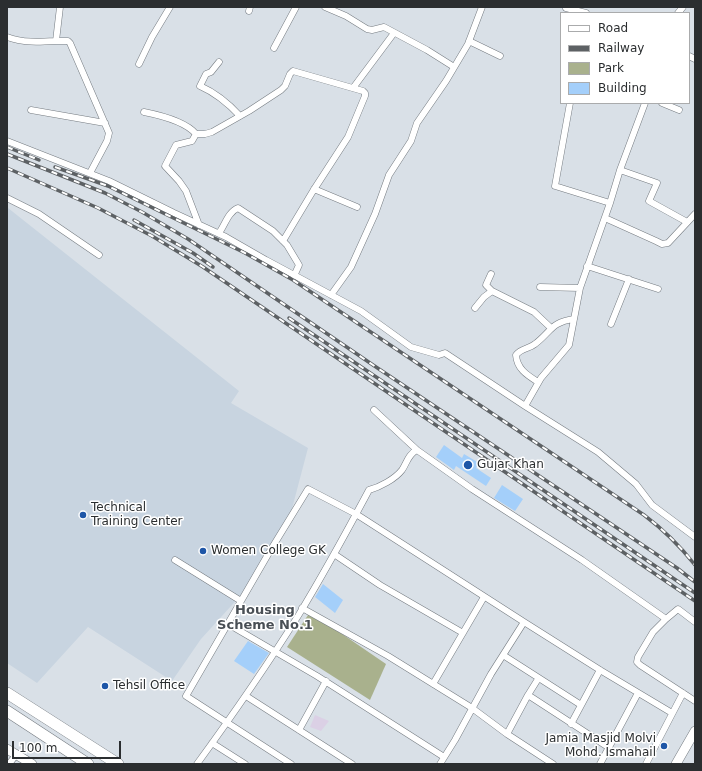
<!DOCTYPE html>
<html>
<head>
<meta charset="utf-8">
<style>
	body { margin:0 }
	#map { position:relative; width:702px; height:771px; overflow:hidden; background:#d9e0e7; font-family:"DejaVu Sans",sans-serif }
	canvas { display:block }
	.frame { position:absolute; inset:0; border:8px solid #2b2e30; pointer-events:none }
	.legend { position:absolute; left:560px; top:12px; width:130px; height:92px; box-sizing:border-box; background:#fff; border:1px solid #aaabac; margin:0; padding:5px 7px; list-style:none; font-size:12px; color:#2b2e30 }
	.legend li { display:flex; align-items:center; gap:8px; height:20px }
	.legend b { width:20px; border:1px solid #aaabac }
	.scale { position:absolute; left:12px; top:741px; width:109px; height:18px; box-sizing:border-box; border:2px solid #2b2e30; border-top:0; padding-left:5px; font-size:12px; line-height:14px; white-space:nowrap; color:#2b2e30; -webkit-text-stroke:3px #fff; paint-order:stroke }
</style>
</head>
<body>
<div id="map">
<canvas width="702" height="771"></canvas>
<div class="frame"></div>
<ul class="legend">
<li><b style="height:5px;background:#fff"></b>Road</li>
<li><b style="height:5px;background:#5d6164"></b>Railway</li>
<li><b style="height:11px;background:#a9b18d"></b>Park</li>
<li><b style="height:11px;background:#a4cffa"></b>Building</li>
</ul>
<div class="scale">100 m</div>
</div>
<script>
const ctx = document.querySelector('canvas').getContext('2d');
ctx.lineJoin = 'round';
function paint(path, color) { ctx.fillStyle = color; ctx.fill(path, 'evenodd'); }
function stroke(path, color, width, dash) { ctx.strokeStyle = color; ctx.lineWidth = width; ctx.lineCap = dash ? 'butt' : 'round'; ctx.setLineDash(dash || []); ctx.stroke(path); }
function drawText(font, color, halo, rows, align = 'center') {
  ctx.font = font + ' "DejaVu Sans",sans-serif'; ctx.lineWidth = 3; ctx.setLineDash([]); ctx.textBaseline = 'middle'; ctx.strokeStyle = halo; ctx.fillStyle = color; for (const [text, x, y, turn = 0] of rows) {
    ctx.save(); ctx.translate(x, y); ctx.rotate((+turn || 0) * Math.PI / 180); ctx.textAlign = isNaN(turn) ? turn : align; if (halo) ctx.strokeText(text, 0, 0); ctx.fillText(text, 0, 0); ctx.restore();
  }
}
const built = new Path2D(`
	M8 208 239 391 231 403 308 448 289 520 252 583 201 639 172 681 88 627 37 683 7 663V210Z`);
const medical = new Path2D(`
	M315 715 329 721 321 731 310 727Z`);
const green = new Path2D(`
	M310 612 386 664 370 700 287 647Z`);
const building = new Path2D(`
	M444 445 462 458 464 454 479 463 476 468 491 478 486 486 456 466 454 470 436 457Z
	M502 485 523 499 515 511 494 498Z
	M323 584 343 600 335 613 315 597Z
	M248 641 269 653 254 674 234 661Z`);
const street = new Path2D(`
	M60 7 56 41H68L70 43 109 133 107 141 90 173
	M325 7 346 16 367 29 372 30 384 27 427 50 454 67
	M566 8 586 13
	M249 11 250 7
	M678 13 683 7
	M7 37C23 43 39 42 56 41
	M469 41 500 56
	M274 48 296 7
	M689 56 695 59
	M219 62 211 72 206 74 200 86C216 93 228 103 240 116
	M139 64 152 37 170 7
	M353 88 394 33
	M570 103 555 186 610 203
	M662 103 679 110
	M31 110 105 123
	M144 112C159 115 186 122 196 134H205L212 132 249 111 281 90 285 86 290 74 293 71 363 91 365 93V96L348 137 313 191 283 241
	M196 134 192 141 176 145 165 166 179 181 186 191 199 225
	M7 141 109 181 174 213 226 237 266 260 361 311 411 347 439 355 445 353 525 406 598 452 636 484 652 505 695 537
	M620 170 657 183 649 201 687 222
	M314 189 357 207
	M7 198 39 214 99 255
	M605 218 656 241 662 244 668 243 695 214
	M219 233C225 225 228 212 238 208L273 231 287 245 299 265 294 276
	M587 266 658 289
	M491 274 486 285 492 291
	M540 287 580 288
	M331 295 351 267 375 214 389 175 411 141 417 123 446 81 468 44 482 7
	M475 308 484 297 492 291 534 312 551 328
	M611 324 629 279
	M538 382C527 375 517 369 516 355 521 348 529 349 535 344 551 332 551 322 574 319
	M525 406 541 378 569 345 580 288 610 203 620 170 645 103
	M417 450 472 489 582 560 666 619 678 609 695 622
	M334 554 380 585 463 633
	M175 560 241 601
	M302 608 388 656 472 708 507 734 553 764
	M666 619 653 632 638 657 637 662 640 665 695 701
	M524 622 600 670 672 713
	M228 624 317 676 444 757
	M503 655 581 705
	M433 684 484 597
	M528 695 538 679
	M246 696 352 764
	M571 724 600 670
	M299 730 326 681
	M507 734 528 695 608 747
	M212 743 245 764
	M9 764 16 755
	M197 764C232 716 266 667 298 616 323 575 346 533 369 490 380 487 395 479 402 470 407 463 408 454 417 450L374 410
	M291 764 186 696 270 551 308 489 356 514 524 622 491 674 455 740 440 764
	M600 764 638 693
	M646 764 683 693`);
const secondary = new Path2D(`
	M7 749 32 764
	M676 764 695 731`);
const highway = new Path2D(`
	M7 693 118 764
	M7 711 88 764`);
const rail = new Path2D(`
	M7 147 39 160
	M7 154 105 193 142 212 188 239 373 365 677 568 695 582
	M55 167 108 186 245 253 293 280 644 515C664 530 680 546 695 565
	M7 168 98 208 152 236 203 267 695 601
	M134 220 193 253 213 267
	M289 318 695 593`);
const markers = [
	[468,465,5,"#1e56a7"],
	[83,515,4,"#1e56a7"],
	[203,551,4,"#1e56a7"],
	[105,686,4,"#1e56a7"],
	[664,746,4,"#1e56a7"]
];
const poiNames = [
	["Gujar Khan",477,465],
	["Technical",91,508],
	["Training Center",91,522],
	["Women College GK",211,551],
	["Tehsil Office",113,686],
	["Jamia Masjid Molvi",656,739,"right"],
	["Mohd. Ismahail",656,753,"right"]
];
const neighbourhoodNames = [
	["Housing",265,611],
	["Scheme No.1",265,626]
];
paint(built, '#c8d4e0');
paint(medical, '#dbd0e5');
paint(green, '#a9b18d');
paint(building, '#a4cffa');
stroke(street, '#757b81', 7);
stroke(secondary, '#757b81', 10);
stroke(highway, '#757b81', 12);
stroke(street, '#fff', 6);
stroke(secondary, '#fff', 9);
stroke(highway, '#fff', 11);
stroke(rail, '#5d6164', 3.5);
stroke(rail, '#fff', 2, [6]);
for (const [x, y, r, color] of markers) { const dot = new Path2D(); dot.arc(x, y, r, 0, 2 * Math.PI); ctx.fillStyle = color; ctx.fill(dot); stroke(dot, '#fff', 1.5); }
drawText('12px', '#2b2e30', '#fff', poiNames, 'left');
drawText('bold 13px', '#494f55', '#fff', neighbourhoodNames);
</script>
</body>
</html>
